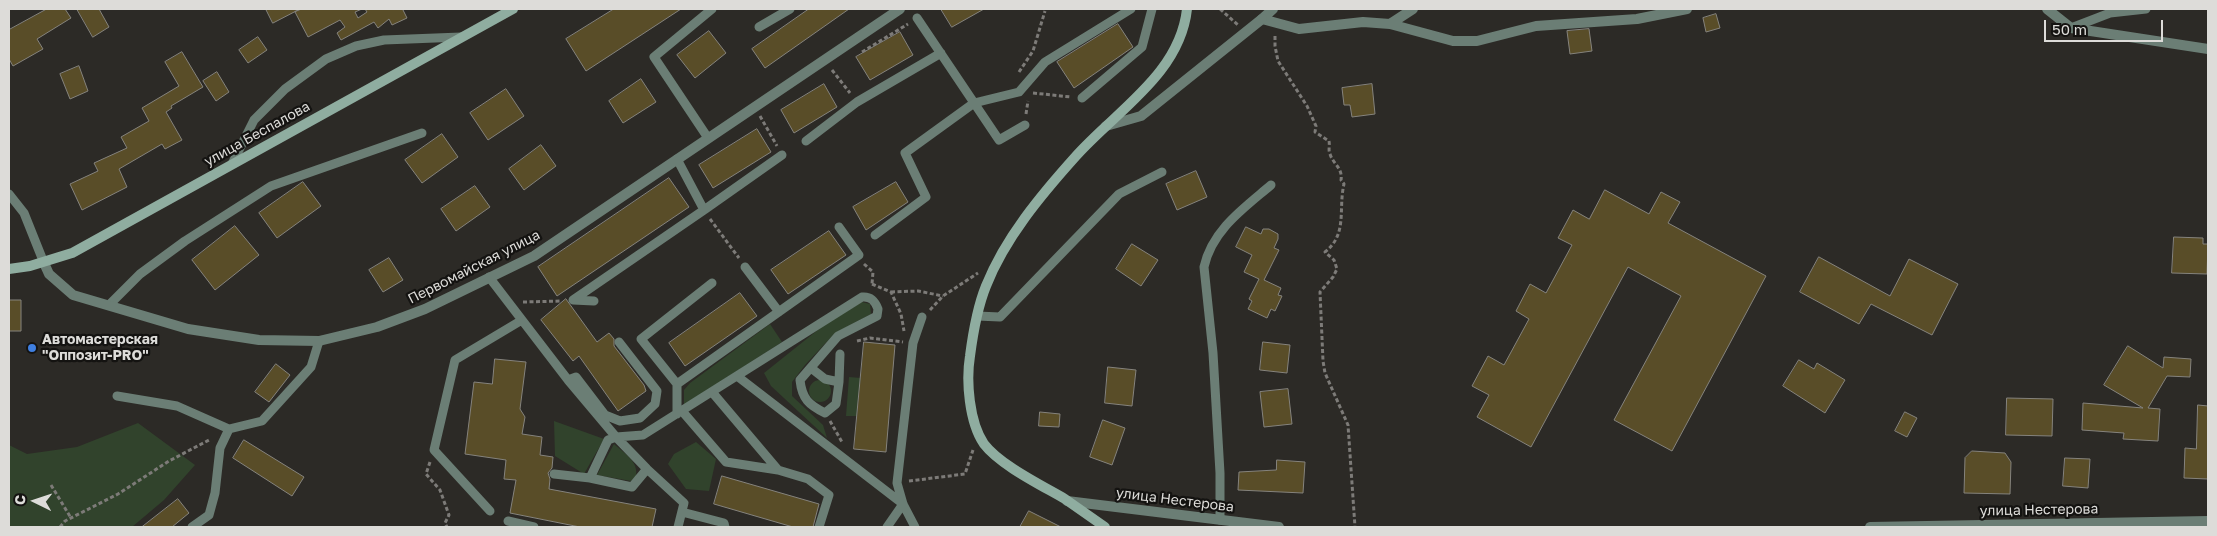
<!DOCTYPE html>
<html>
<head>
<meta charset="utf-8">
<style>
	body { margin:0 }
	#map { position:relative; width:2217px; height:536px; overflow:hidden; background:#2c2a26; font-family:"Golos Text",sans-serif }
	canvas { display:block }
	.frame { position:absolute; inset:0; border:10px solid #dddcd9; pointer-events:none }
	.north { position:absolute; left:10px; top:476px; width:50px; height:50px; -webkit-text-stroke:4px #141311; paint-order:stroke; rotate:274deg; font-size:14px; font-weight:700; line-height:20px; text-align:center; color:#dddcd9 }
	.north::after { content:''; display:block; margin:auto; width:18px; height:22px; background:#dddcd9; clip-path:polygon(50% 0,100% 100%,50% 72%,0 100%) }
	.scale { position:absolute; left:2044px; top:20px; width:119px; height:22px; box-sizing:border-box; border:2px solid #dddcd9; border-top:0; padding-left:6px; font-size:15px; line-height:18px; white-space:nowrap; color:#dddcd9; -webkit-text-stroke:4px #141311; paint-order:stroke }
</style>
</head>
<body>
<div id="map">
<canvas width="2217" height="536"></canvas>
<div class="frame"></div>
<div class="north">С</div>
<div class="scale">50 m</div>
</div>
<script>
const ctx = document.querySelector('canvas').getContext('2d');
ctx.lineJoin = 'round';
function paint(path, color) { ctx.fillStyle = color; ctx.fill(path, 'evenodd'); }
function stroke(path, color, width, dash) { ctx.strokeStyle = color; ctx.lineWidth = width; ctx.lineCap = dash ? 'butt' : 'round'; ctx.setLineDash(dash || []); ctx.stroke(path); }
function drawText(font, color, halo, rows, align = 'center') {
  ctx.font = font + ' "Golos Text",sans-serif'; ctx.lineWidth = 4.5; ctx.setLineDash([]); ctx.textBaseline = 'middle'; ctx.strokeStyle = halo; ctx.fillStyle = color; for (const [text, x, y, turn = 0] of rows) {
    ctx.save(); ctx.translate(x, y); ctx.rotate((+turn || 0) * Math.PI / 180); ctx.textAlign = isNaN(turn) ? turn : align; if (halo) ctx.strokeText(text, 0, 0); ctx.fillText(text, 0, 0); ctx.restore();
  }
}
const green = new Path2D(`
	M862 302 870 304 871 314 835 333 805 365 792 382V396L823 425 827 438 771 386 764 373 824 325Z
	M770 324 782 342 684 405V390L690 383Z
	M849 377 861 378 857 416H846Z
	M809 391a11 11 0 1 1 22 0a11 11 0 1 1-22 0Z
	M554 421 604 439 584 474 555 456Z
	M138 423 195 465 164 500 132 527H9V445L27 454 77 447Z
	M696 442 716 459 709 491 686 489 668 464 674 454Z
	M614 444C624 453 639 461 636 477L631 481 597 475Z`);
const building = new Path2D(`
	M47 9H65L71 18 37 39 43 49 13 66 9 59V30Z
	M77 9H99L109 27 93 37Z
	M266 9H300L273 23Z
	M302 9H362L355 12 358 18 367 12 365 9H404L403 10 407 18 392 25 389 19 378 28 374 22 341 40 337 33 345 27 340 20 308 37 295 12Z
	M614 9H681L586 71 566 39Z
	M809 9H849L765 68 752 49Z
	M941 9H984L952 27Z
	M1716 14 1720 28 1706 32 1703 18Z
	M1118 24 1133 47 1074 88 1057 62Z
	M1589 29 1592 51 1570 54 1567 31Z
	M709 31 726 53 695 78 677 55Z
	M900 32 913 55 870 80 856 57Z
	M258 37 267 50 248 63 239 50Z
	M182 52 203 87 171 106 172 108 166 112 182 140 165 149 162 144 119 169 127 187 82 210 70 184 98 171 94 163 127 148 121 137 149 121 142 108 179 86 165 62Z
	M79 66 88 91 70 99 60 74Z
	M217 72 229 92 216 101 203 81Z
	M641 79 656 102 623 123 609 101Z
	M824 84 837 107 794 133 781 110Z
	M1372 84 1375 114 1352 117 1350 105H1344L1342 88Z
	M506 89 524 116 488 140 470 113Z
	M757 129 771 152 713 188 699 165Z
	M442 134 458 157 422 183 405 160Z
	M541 145 556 166 524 190 509 169Z
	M1196 171 1207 197 1177 210 1166 184Z
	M669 178 689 207 557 296 538 267Z
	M303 182 321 206 277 238 259 213Z
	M896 182 908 202 866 230 853 207Z
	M475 186 490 207 456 231 441 209Z
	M1605 190 1649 214 1661 192 1680 202 1668 223 1766 276 1672 451 1614 420 1681 296 1628 267 1531 447 1477 417 1489 395 1472 386 1488 356 1504 365 1529 319 1516 311 1530 284 1546 293 1572 245 1558 238 1573 210 1589 219Z
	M235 226 259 255 215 290 192 260Z
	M1246 227 1261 234 1263 229H1269L1278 234V239L1274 248 1279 250 1264 280 1281 288 1278 295 1282 296 1275 311 1271 309 1267 318 1248 309 1252 301 1249 299 1259 279 1244 272 1252 255 1236 247Z
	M829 231 846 255 788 294 771 270Z
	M2174 237 2203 238V244H2208L2207 274 2172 273Z
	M1132 244 1158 260 1141 286 1116 269Z
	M1819 257 1890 296 1909 259 1958 284 1932 335 1871 304 1859 324 1800 292Z
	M389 258 403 280 383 292 369 270Z
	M740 293 757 316 685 366 669 343Z
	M566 299 597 342 609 333 614 339V346L644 385 646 391 618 411 579 356 573 361 541 320Z
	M9 300H21V331H9Z
	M864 342 895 345 886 452 854 449Z
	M1263 342 1290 345 1287 373 1260 370Z
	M2128 346 2163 368 2164 357 2191 359 2190 377 2167 376 2148 408 2160 409 2158 441 2123 439 2124 433 2082 430 2083 403 2143 408 2104 385Z
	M495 359 526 362 520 409 525 417 522 434 542 437 540 455 553 457 552 468 548 473 550 479 549 489 656 509 652 527H580L510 513 516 480 504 479 506 460 465 454 474 382 492 384Z
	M1799 360 1814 369 1817 363 1845 380 1825 413 1783 386Z
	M276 364 290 375 269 402 255 392Z
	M1108 367 1136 370 1132 406 1105 403Z
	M1288 389 1292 424 1264 427 1260 392Z
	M2007 398 2053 399 2052 436 2006 435Z
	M2198 405 2208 406V479L2184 478 2185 448 2196 449Z
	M1040 412 1060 414 1059 427 1039 426Z
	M1905 412 1917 418 1907 437 1895 431Z
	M1103 420 1125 428 1112 465 1090 457Z
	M244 440 304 477 292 496 233 458Z
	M1972 451 2005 453 2011 462 2010 494 1964 493 1965 458Z
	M2065 458 2090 459 2088 488 2063 486Z
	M1277 460 1305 462 1303 493 1238 490 1239 472 1276 470Z
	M722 476 819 504 813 527H793L714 504Z
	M178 499 189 513 172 527H142Z
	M1029 511 1061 527H1020Z`);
const path = new Path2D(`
	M1220 9 1238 25
	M1275 36V46L1278 61 1307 106 1316 126 1315 132 1329 141C1330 145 1328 150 1330 154 1333 164 1343 168 1341 180L1344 184C1338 209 1348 234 1325 252L1334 260 1337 269 1333 277 1320 292 1323 361 1325 373 1348 425 1355 527
	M862 52 908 24
	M832 70 850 93
	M1019 72 1033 51 1045 11
	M1033 93 1071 97
	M1026 114 1028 101
	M760 116 777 146
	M710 219 739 258
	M864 264 873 272 872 284
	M872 284 891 292 901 314 904 331
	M891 292 918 291 943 296
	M523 302 562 301
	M930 310 943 296 978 273
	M857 341 870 338 903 342
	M830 421 842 442
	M430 462 426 474 440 490 449 515 445 523 447 527
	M909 481 965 474 973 450
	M51 485 71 518
	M60 527 65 521 118 494 169 461 211 439`);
const service = new Path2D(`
	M917 18 999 140 1025 125
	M759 27 790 9
	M2071 28 2110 13 2146 9
	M1082 98 1142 47 1152 9
	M708 138 654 57 712 9
	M806 141 857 102 941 53
	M232 164 254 120 285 89 326 59 356 46 384 40 461 37
	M9 194 24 213 44 263
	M704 210 782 155
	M875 235 926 197 905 153 974 103 1019 92 1045 62 1131 9
	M745 267 779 312
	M489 277 568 380 616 437 643 435 862 297C871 296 875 301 878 309L877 316 838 336 800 380C802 399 809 405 825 413L836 404 839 382 825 379 811 368
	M594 301 573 300 704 210 677 159
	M109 305 140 274 185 241 271 186 422 133
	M977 316 1000 317 1119 194 1162 172
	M737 376 903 504 887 527
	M568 380 576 377 605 415 620 421 640 418 655 404 657 391 619 342
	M839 382 840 354
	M677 384 641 339 712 283
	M712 392 778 470 808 479 829 495 819 527
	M117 396 177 406 229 429
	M682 411 726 462 778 470
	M677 414V384L859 255 839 227
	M647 469 632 487 590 478 608 440 616 437 647 469 684 503 678 527
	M554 474 590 478
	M490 511 434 450 455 360 522 320
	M682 512 724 523 725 527
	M1220 520V473L1213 353 1204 267C1212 230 1244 208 1271 185
	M508 521 534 527
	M192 527 209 515 215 493 220 448 229 429 262 421 311 367 319 341
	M915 527 903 504 897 483 913 343 922 317`);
const minor = new Path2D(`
	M2047 9 2071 28 2208 49
	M1262 19 1299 29 1363 22 1390 24 1453 41H1477L1536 26 1637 19 1687 9
	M1262 19 1273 9
	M1390 24 1413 9
	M44 263 49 274 73 295 188 329 259 340 319 341 377 327 425 309 534 256 900 9`);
const tertiary = new Path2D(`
	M1106 126 1141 116 1262 19
	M1067 501 1279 527
	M1870 527 2208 521`);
const secondary = new Path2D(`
	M9 269 30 266 72 253 513 9
	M1105 527C1092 518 1078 508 1065 499 1041 485 1000 465 984 444 969 422 966 381 970 356 973 333 977 308 986 286 1005 238 1041 195 1076 156 1116 111 1180 74 1187 9`);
const markers = [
	[32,348,5,"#3f7fe0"]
];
const streetNames = [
	["улица Беспалова",257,134,-29],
	["Первомайская улица",474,267,-27],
	["улица Нестерова",1175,500,7],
	["улица Нестерова",2039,510,-1]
];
const poiNames = [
	["Автомастерская",42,340],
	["\"Оппозит-PRO\"",42,356]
];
paint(green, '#31432c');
paint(building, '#594d28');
stroke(building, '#85837d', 1);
stroke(path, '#7d7b78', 3, [4, 2.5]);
stroke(service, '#6b7e75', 9);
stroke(minor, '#6b7e75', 10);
stroke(tertiary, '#6b7e75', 10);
stroke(secondary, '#8fada0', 10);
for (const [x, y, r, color] of markers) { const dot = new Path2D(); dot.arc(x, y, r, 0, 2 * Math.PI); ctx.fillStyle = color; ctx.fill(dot); stroke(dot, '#141311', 2); }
drawText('14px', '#dddcd9', '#141311', streetNames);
drawText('bold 14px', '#dddcd9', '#141311', poiNames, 'left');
</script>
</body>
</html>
